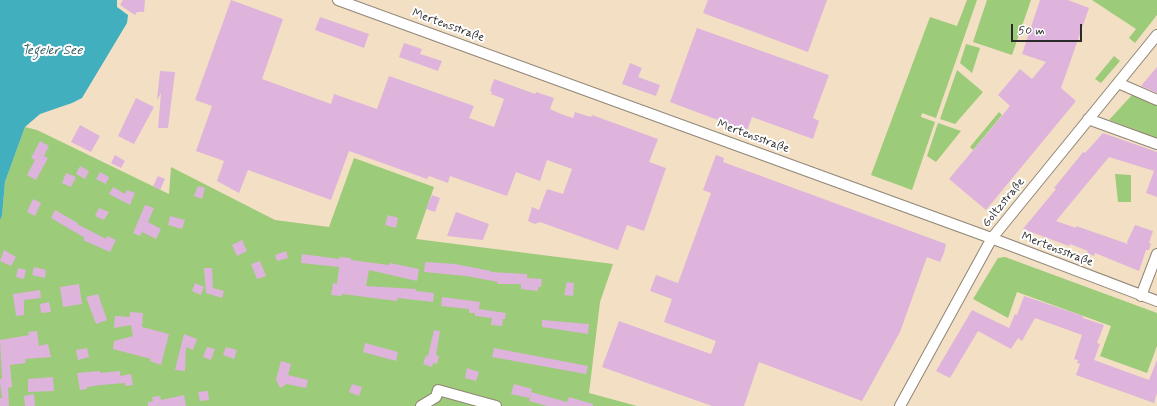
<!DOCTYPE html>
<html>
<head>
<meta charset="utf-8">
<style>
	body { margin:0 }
	#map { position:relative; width:1157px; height:406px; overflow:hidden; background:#f3dfc3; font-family:Mynerve,sans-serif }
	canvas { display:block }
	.scale { position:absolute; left:1011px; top:24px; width:71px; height:18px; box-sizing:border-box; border:2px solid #2b2b2b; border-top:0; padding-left:5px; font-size:12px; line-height:14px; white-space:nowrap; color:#2b2b2b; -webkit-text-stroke:3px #fff; paint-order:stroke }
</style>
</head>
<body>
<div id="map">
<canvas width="1157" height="406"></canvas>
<div class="scale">50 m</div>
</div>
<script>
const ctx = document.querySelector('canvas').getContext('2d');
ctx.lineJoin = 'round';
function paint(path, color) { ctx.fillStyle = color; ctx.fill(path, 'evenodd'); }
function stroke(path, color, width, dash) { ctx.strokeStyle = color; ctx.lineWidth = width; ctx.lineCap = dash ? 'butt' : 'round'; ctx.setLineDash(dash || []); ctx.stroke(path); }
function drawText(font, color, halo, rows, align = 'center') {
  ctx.font = font + ' Mynerve,sans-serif'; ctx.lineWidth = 4; ctx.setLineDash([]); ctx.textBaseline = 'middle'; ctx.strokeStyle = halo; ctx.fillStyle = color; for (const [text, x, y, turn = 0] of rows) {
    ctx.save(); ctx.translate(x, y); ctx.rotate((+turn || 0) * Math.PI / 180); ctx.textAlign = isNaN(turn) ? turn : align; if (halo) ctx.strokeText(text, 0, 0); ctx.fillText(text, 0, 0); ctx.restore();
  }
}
const green = new Path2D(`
	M967 0H977L936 118 922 113 921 117 935 122 912 190 871 175 930 17 957 26Z
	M987 0H1031L1012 55 973 42Z
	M1092 0H1157V15L1135 43 1129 38 1136 29Z
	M966 44 980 48 972 73 960 63Z
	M1114 56 1120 61 1101 83 1095 79Z
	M957 70 983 92 955 124 940 119Z
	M1132 95 1157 105V138L1109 120Z
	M999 112 1002 115 973 150 970 147Z
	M938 123 961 131 936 162 927 156Z
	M25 127 37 130 169 194 171 167 275 220 329 227 354 158 434 187 416 239 613 264 600 302 589 393 637 406H0V220L2 216 5 182Z
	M1115 174 1131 175V202H1118Z
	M1005 257 1157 313V346L1147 373 1100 356 1111 326 1017 292 1008 318 973 299 998 258Z`);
const water = new Path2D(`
	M0 0H117V7L128 15 127 23 82 98 72 103 40 114 25 127 5 182 2 216 0 220Z`);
const building = new Path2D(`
	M123 0H145L144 12H137L135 15 120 5Z
	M231 0 283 19 262 79 331 104 334 94 377 109 389 76 474 106 469 118 494 127 504 99 491 94 492 92 490 91 494 79 535 94 536 92 554 98 550 109 561 114 573 118 575 112 591 117 592 115 658 139 649 162 666 168 644 231 627 225 618 250 540 222 535 224 528 221 532 207 539 210 547 189 563 194 572 169 547 160 540 181 516 172 507 196 450 176 448 183 429 176 427 179 349 151 331 200 248 170 239 193 217 181 224 161 196 151 212 106 195 100Z
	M708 0H827L808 52 703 13Z
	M1040 0H1068L1089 8 1061 88 1076 101 986 210 949 179 1010 106 998 95 1020 69 1032 79 1046 62 1022 54Z
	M320 17 369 34 364 48 315 30Z
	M697 28 829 75 813 118 819 121 813 139 752 117 747 131 670 102Z
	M404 43 422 49 420 54 442 61 438 71 399 57Z
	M630 63 642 68 638 77 660 85 656 96 622 84Z
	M1157 67V93L1141 86Z
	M160 71 175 72 168 128H158L161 93 157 100Z
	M136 98 154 107 134 144 118 136Z
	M80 125 100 136 91 152 71 142Z
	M1103 133 1157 152V197L1146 193 1154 171 1109 157 1056 221 1076 228V226L1128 244 1127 242 1135 225 1153 231 1149 243H1151L1149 250H1146L1139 271 1095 253 1094 256 1087 253 1088 251 1070 244 1069 246 1023 229 1056 189 1054 188 1080 156 1083 152 1085 153Z
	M40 141 49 146 44 156 48 158 36 180 27 175 35 160 31 158Z
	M115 155 125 161 121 168 111 163Z
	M716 155 724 158 723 162 946 244 944 253 940 262 927 257 900 332 862 401 759 362 744 406H712L602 367 619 321 711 354 716 341 664 322 672 299 650 291 656 275 678 283 711 193 703 190Z
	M80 166 89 171 85 179 76 174Z
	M100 172 109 177 106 184 96 179Z
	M66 173 76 177 71 187 62 183Z
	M158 176 165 179 160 190 153 186Z
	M198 186 205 188 202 199 194 196Z
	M113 187 125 194 127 190 135 193 130 205 109 194Z
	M432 195 440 198 435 212 426 209Z
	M33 199 41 203 35 216 27 212Z
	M145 205 154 208 148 222 161 229 156 239 142 232 140 236 133 233Z
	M99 208 109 212 104 220 95 216Z
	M55 210 78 223 77 224 106 239 107 236 116 240 110 252 83 240 85 238 51 218Z
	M456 212 489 224 483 240 447 236Z
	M388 215 398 218 396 228 385 225Z
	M170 216 185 220 182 229 168 225Z
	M242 240 247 251 237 256 232 245Z
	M4 250 16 257 11 266 0 261Z
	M286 251 288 258 277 261 275 255Z
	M302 254 339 259V257L351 258V260L389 265 390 263 419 269 417 281 369 270 366 286 416 289V291L434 293 433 302 398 298 397 301 342 294V296L331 295 333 283 337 284 339 267 301 263Z
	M260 261 266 276 257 279 251 264Z
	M425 262 455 264 491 271V272L527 274V278L542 279 541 287H538V291L521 289V284H497L498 282 466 276 424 272Z
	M34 267 46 270 45 278 32 275Z
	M18 268 26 270 24 279 16 277Z
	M204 268H212L213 288 224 291 222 298 206 293Z
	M567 282 574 283 573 296 564 295Z
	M195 283 204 287 201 295 192 291Z
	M79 284 82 304 63 307 60 287Z
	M40 290 41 298 24 300V315L16 316 13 294Z
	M98 294 107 320 96 324 86 297Z
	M1024 296 1083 316V318L1104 325 1097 343 1100 344 1094 360 1149 380 1157 360V393L1154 403 1076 375 1080 364 1077 363 1078 360 1074 359 1082 335 1035 318 1022 341 1018 338 1011 349 978 331 950 378 936 371 972 310 1009 328 1015 314 1017 315Z
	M442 297 480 302 479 309 506 313 505 319H503L502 326 491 325 492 318 475 316V313H469V309L441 306Z
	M49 302 51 312 41 313 40 304Z
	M130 312 143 313 142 327 169 334 161 365 150 361 151 359 113 349 114 341 133 336 131 325 114 328 115 316 130 317Z
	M542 320 589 324 588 334 542 327Z
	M434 330 440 331 436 355 439 356 437 364 433 363 432 367 423 364 426 355 428 356Z
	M37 331 39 346 48 344 51 357 25 359 26 363 10 365 12 387 8 388 9 406H0V398H2L0 382V379H2L0 340 29 335 28 332Z
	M184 334 197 339 193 350 186 347 185 371 175 370Z
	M365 343 398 352 396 361 363 352Z
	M207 347 215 349 211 360 203 357Z
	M226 347 237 350 234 359 223 355Z
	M87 348 89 357 78 360 76 350Z
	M494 348 588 366 586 374 492 357Z
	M281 361 291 364 288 375 308 380 306 388 287 384 280 388 276 379Z
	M467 368 479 372 476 381 465 378Z
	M100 371V373L120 371V376L131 374 133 385 125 386V383L101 385 87 387V389L80 390 77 373Z
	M53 377 54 391 28 392V379Z
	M352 384 362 387 359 396 349 392Z
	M514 384 532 389 529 398 511 394Z
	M208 391 209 400 200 401 198 392Z
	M531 392 567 402 569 397 593 404V406H547L529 401Z
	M34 394 35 406H25L24 396Z
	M184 395 186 406H148V402L153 401 152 397 160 396 161 400Z`);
const minor = new Path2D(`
	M338 0 983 235 1157 301
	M1118 83 1157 100
	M1088 119 1157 144
	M1141 296 1157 254
	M421 406 436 397 438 390 496 406
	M900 406 992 238 1157 35`);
const streetNames = [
	["Mertensstraße",448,26,20],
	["Mertensstraße",753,137,20],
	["Goltzstraße",1004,203,-51],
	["Mertensstraße",1057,250,21]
];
const waterNames = [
	["Tegeler See",52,51]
];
paint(green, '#9ccb79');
paint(water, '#41afbe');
paint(building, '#deb4dd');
stroke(minor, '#8f8577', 12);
stroke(minor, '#fff', 10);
drawText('12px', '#2b2b2b', '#fff', streetNames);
drawText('italic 13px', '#346066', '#fff', waterNames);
</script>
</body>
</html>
